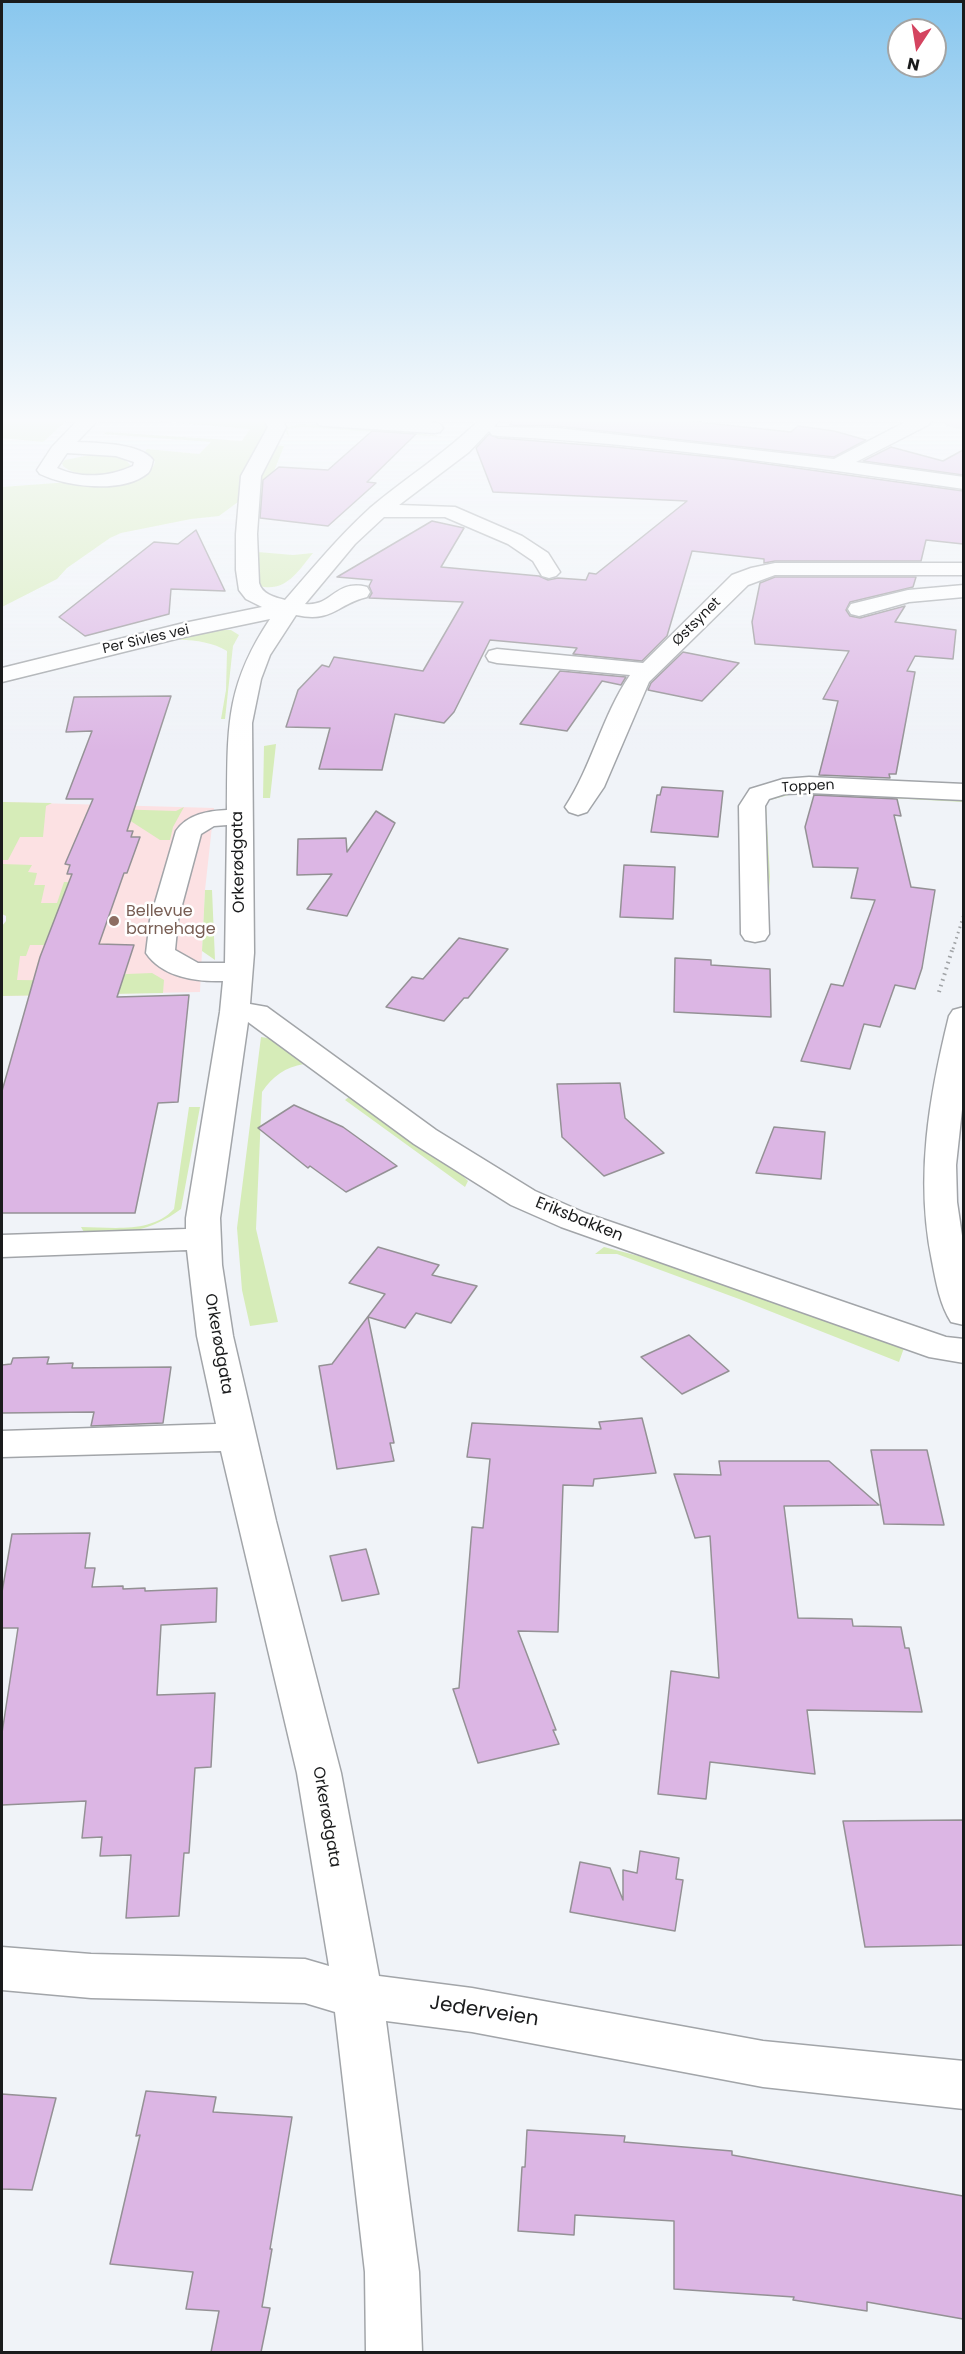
<!DOCTYPE html>
<html>
<head>
<meta charset="utf-8">
<style>
	body { margin:0 }
	#map { position:relative; width:965px; height:2354px; overflow:hidden; background:#f0f3f8; font-family:Poppins,sans-serif }
	canvas { display:block }
	.frame { position:absolute; inset:0; border:3px solid #1a1b1c; pointer-events:none }
	.north { position:absolute; left:887px; top:18px; width:60px; height:60px; box-sizing:border-box; background:#fff; border:2px solid #a3a4a4; border-radius:50%; rotate:192deg; font-size:16px; font-weight:700; line-height:24px; text-align:center; color:#1a1b1c }
	.north::after { content:''; display:block; margin:auto; width:21px; height:27px; background:#d44460; clip-path:polygon(50% 0,100% 100%,50% 72%,0 100%) }
</style>
</head>
<body>
<div id="map">
<canvas width="965" height="2354"></canvas>
<div class="frame"></div>
<div class="north">N</div>
</div>
<script>
const ctx = document.querySelector('canvas').getContext('2d');
ctx.lineJoin = 'round';
function paint(path, color) { ctx.fillStyle = color; ctx.fill(path, 'evenodd'); }
function stroke(path, color, width, dash) { ctx.strokeStyle = color; ctx.lineWidth = width; ctx.lineCap = dash ? 'butt' : 'round'; ctx.setLineDash(dash || []); ctx.stroke(path); }
function drawText(font, color, halo, rows, align = 'center') {
  ctx.font = font + ' Poppins,sans-serif'; ctx.lineWidth = 5; ctx.setLineDash([]); ctx.textBaseline = 'middle'; ctx.strokeStyle = halo; ctx.fillStyle = color; for (const [text, x, y, turn = 0] of rows) {
    ctx.save(); ctx.translate(x, y); ctx.rotate((+turn || 0) * Math.PI / 180); ctx.textAlign = isNaN(turn) ? turn : align; if (halo) ctx.strokeText(text, 0, 0); ctx.fillText(text, 0, 0); ctx.restore();
  }
}
const education = new Path2D(`
	M2 802 214 808 205 890 200 992 3 996 34 886H2Z`);
const green = new Path2D(`
	M2 421H66L43 442 2 438Z
	M156 421H262L269 425 244 471 238 502 219 516 191 519 121 533 110 538 67 568 57 579 2 607V487L136 477C145 474 152 472 155 462L145 451 147 449 199 454 211 442 103 434 107 432 242 441 250 429Z
	M300 424 368 426 445 437 303 427 287 429 289 436 282 428Z
	M273 445 284 446 263 499V509L258 507 261 472Z
	M95 454C108 455 123 454 131 466 118 479 77 479 63 466L62 463 65 460Z
	M258 552 293 555 313 553C298 571 286 593 259 586L256 560Z
	M221 630H231L239 635 233 646 225 719H221L226 690 227 651C212 642 191 639 174 640L2 683V681L166 641Z
	M276 744 270 798H263L264 746Z
	M802 790 963 797V802L796 793 767 801 766 805 770 877 768 906 762 802 768 797Z
	M2 802 52 803 46 806 43 837H20L8 860H2Z
	M184 807 173 827 170 840H160L112 809 176 811Z
	M2 864 32 865 28 872 37 873 34 885H45L41 903H57L64 882 109 883 61 903 44 945H30L26 956H20L17 980 100 981 102 975 152 973 164 980 163 993 2 996V926L6 921V916L2 914Z
	M205 890H212L215 960 202 951Z
	M261 1037C281 1039 291 1050 304 1064 285 1067 273 1076 262 1092L256 1229 278 1322 250 1326 242 1290 237 1228Z
	M350 1096 463 1176 468 1181 465 1187 345 1100Z
	M189 1107H200L181 1209C150 1232 124 1234 85 1234L81 1227C111 1227 151 1234 174 1209Z
	M604 1247 685 1268 904 1348 899 1362 739 1299 617 1254H595Z`);
const building = new Path2D(`
	M513 421H688L791 432 798 426 834 431 866 440 834 457 557 426 510 425Z
	M372 431 416 434 367 482 376 483 328 526 260 518 263 480 279 467 328 470Z
	M489 434 498 438 615 447 731 459 963 491V544L926 540 921 561H775L764 563V559L692 551 667 636 642 661 573 654 577 648 490 640 454 712 444 723 395 714 382 770 319 769 330 728 286 727 298 690 322 665 329 667 334 657 423 671 463 602 369 598 372 593 369 586 372 580 337 577 432 521 464 528 441 567 539 576 548 580 558 578 586 580 589 573 596 574 687 501 493 492 476 448Z
	M891 447 943 461 963 450V475L863 461Z
	M196 530 225 591 171 589 169 614 85 636 59 617 154 542 178 544Z
	M775 577H916L913 587 850 602 846 610 850 616 860 618 905 606 895 622 956 630 953 659 915 656 907 671 915 672 896 774H889L890 778 819 775 838 701 823 699 849 651 755 644 752 622 760 583Z
	M683 652 739 663 702 701 648 690 651 683Z
	M560 671 626 677 621 685 602 681 567 731 520 724Z
	M171 696 127 831H133L131 837H140L127 873H124L99 944 134 945 117 997 189 995 178 1102 158 1103 135 1213H2V1091L40 957 72 874H67L70 865 65 864 93 799H66L92 731 66 732 74 697Z
	M662 787 723 791 718 837 651 832 657 795H660Z
	M814 795 897 799 901 816 894 815 911 887 935 890 922 968 915 989 895 985 880 1027 864 1024 850 1069 801 1061 831 984 843 986 875 900 851 898 858 868 813 867 805 827Z
	M376 811 395 823 347 916 307 909 332 874 297 875 298 839 346 838 347 852Z
	M624 865 675 867 673 919 620 917Z
	M459 938 508 949 468 998H464L444 1021 386 1007 412 977 423 979Z
	M675 958 711 960V965L770 969 771 1017 674 1012Z
	M620 1083 625 1118 664 1153 604 1176 562 1137 557 1084Z
	M294 1105 343 1127 397 1166 346 1192 310 1166 308 1168 258 1128Z
	M774 1127 825 1132 821 1179 756 1173Z
	M378 1247 439 1265 432 1275 477 1286 451 1323 416 1313 405 1328 368 1317 394 1443H390L394 1461 337 1469 319 1366 332 1364 385 1294 349 1283Z
	M689 1335 729 1371 682 1394 641 1357Z
	M49 1357 47 1364 73 1363 72 1368 171 1367 163 1423 91 1426 94 1412 2 1413V1365L11 1364 13 1358Z
	M642 1418 656 1473 594 1479 593 1486 563 1485 558 1632 518 1631 556 1730H553L559 1744 478 1763 453 1689 459 1688 472 1527 483 1528 490 1459 467 1457 472 1423 601 1429 599 1422Z
	M871 1450H927L944 1525 884 1524Z
	M719 1461H829L879 1505 784 1506 798 1618 852 1619 853 1626 901 1627 905 1648H909L922 1712 807 1710 815 1774 710 1762 706 1799 658 1794 671 1671 719 1678 710 1536 695 1538 674 1474 721 1475Z
	M90 1533 85 1568H95L92 1587 123 1586V1589L145 1588V1591L217 1588 216 1622 161 1625 157 1695 215 1693 211 1767 195 1768 189 1853H184L179 1916 126 1918 131 1855 100 1856 102 1837 82 1838 86 1801 2 1805V1733L18 1628H2V1592L12 1534Z
	M366 1549 379 1594 342 1601 330 1556Z
	M963 1820V1945L865 1947 843 1821Z
	M640 1851 679 1858 676 1879 683 1880 675 1931 570 1912 580 1862 610 1868 623 1900V1870L637 1873Z
	M146 2091 216 2097 213 2112 292 2117 270 2249H272L262 2307 270 2308 261 2352H211L219 2311 186 2309 193 2272 110 2264 140 2135 136 2136Z
	M2 2094 56 2098 32 2190 2 2189Z
	M527 2130 625 2136 624 2142 732 2151V2155L963 2196V2319L867 2302V2311L793 2300 794 2297 674 2289V2221L575 2215 574 2235 518 2231 522 2167H525Z`);
const pathFar1 = new Path2D(`
	M953 949 964 914`);
const path = new Path2D(`
	M939 992 953 947`);
const minor = new Path2D(`
	M77 421H97L77 442C96 443 141 443 153 460 152 464 151 470 148 473 123 494 67 487 40 474L37 470 52 447ZM67 453 116 456 134 462 133 466C109 477 81 479 57 468Z
	M265 421H283L286 427 261 476 257 534 259 583C262 594 274 597 285 600 313 568 339 536 370 508 405 478 445 454 478 421H498L494 427 557 428 834 459 907 421H931L928 425 856 462 964 477V489C809 467 654 444 498 436L492 435 489 431 469 452 399 505 455 507 522 536 548 553 560 572 556 576 549 578 542 576 533 561 508 544 445 517H384L355 544 305 604C333 607 334 579 367 587L370 592 367 597C337 604 333 623 296 615L270 655 261 679 252 723 254 953 250 1004 267 1007 436 1130 535 1191 585 1213 946 1337 964 1339V1363L929 1357 561 1227 511 1205 414 1144 248 1022 220 1218 222 1265 233 1336 276 1521 341 1773 379 1976 472 1988 763 2041 964 2061V2109L763 2087 472 2032 386 2021 419 2272 422 2352H366L365 2272 335 2012 305 2003 91 1998 2 1990V1947L91 1954 305 1959 329 1966 297 1773 221 1451 2 1457V1431L216 1424 197 1336 187 1250 2 1257V1235L186 1229V1218L220 1012 223 981C196 982 162 977 146 953L150 920 176 831C188 814 208 811 227 810 228 730 224 688 270 619L184 637 2 682V668L184 623 262 607 246 599 239 590 236 570V534L241 476 268 427ZM227 825 225 963H198L175 950 178 920 201 834 214 826Z
	M316 421C351 421 408 416 440 424L443 428 440 432 434 433 325 426 319 425Z
	M775 563H964V575H775L748 585 649 682 604 787 587 812 578 815 569 812 565 807C592 766 602 716 630 675L497 663 489 661 486 656 489 651 497 649 643 663 732 575 751 568Z
	M964 585V597L909 602 859 616 851 614 848 609 851 604 908 590Z
	M809 777 964 784V800L809 793 785 794 769 799 765 806 769 934 765 940 755 942 745 940 741 934 739 806 750 789 783 779Z
	M964 1007V1091L956 1165 957 1202 964 1249V1325L951 1322C940 1305 936 1282 932 1261 915 1178 929 1097 949 1016L953 1010Z`);
const major = new Path2D(`
	M945 421H964V428L948 425Z`);
const markers = [
	[114,921,6,"#8d6e63"]
];
const farStreetnames = [
	["Østsynet",697,622,-45],
	["Per Sivles vei",146,640,-13],
	["Toppen",808,787,-3]
];
const streetNames = [
	["Orkerødgata",239,862,-91],
	["Eriksbakken",579,1220,22],
	["Orkerødgata",218,1344,80],
	["Orkerødgata",326,1817,80]
];
const educationNames = [
	["Bellevue",126,912],
	["barnehage",126,930]
];
const nearStreetnames = [
	["Jederveien",484,2012,9]
];
paint(education, '#fce1e3');
paint(green, '#d6ecb8');
paint(building, '#dcb6e4');
stroke(building, '#949195', 1.5);
stroke(minor, '#a2a5a9', 3);
stroke(major, '#d1d1d2', 3);
stroke(pathFar1, '#a0a3a6', 3, [1.5, 4]);
stroke(path, '#a0a3a6', 4, [1.5, 4.5]);
paint(minor, '#fff');
paint(major, '#ebc8ed');
const sky = ctx.createLinearGradient(0, 0, 0, 751);
sky.addColorStop(0, '#89c7ee');
sky.addColorStop(0.56, '#f8fafc');
sky.addColorStop(1, '#f8fafc00');
ctx.fillStyle = sky;
ctx.fillRect(0, 0, 965, 751);
for (const [x, y, r, color] of markers) { const dot = new Path2D(); dot.arc(x, y, r, 0, 2 * Math.PI); ctx.fillStyle = color; ctx.fill(dot); stroke(dot, '#fff', 2); }
drawText('14px', '#1a1b1c', '#fff', farStreetnames);
drawText('16px', '#1a1b1c', '#fff', streetNames);
drawText('16px', '#785e54', '#fff', educationNames, 'left');
drawText('20px', '#1a1b1c', '#fff', nearStreetnames);
</script>
</body>
</html>
